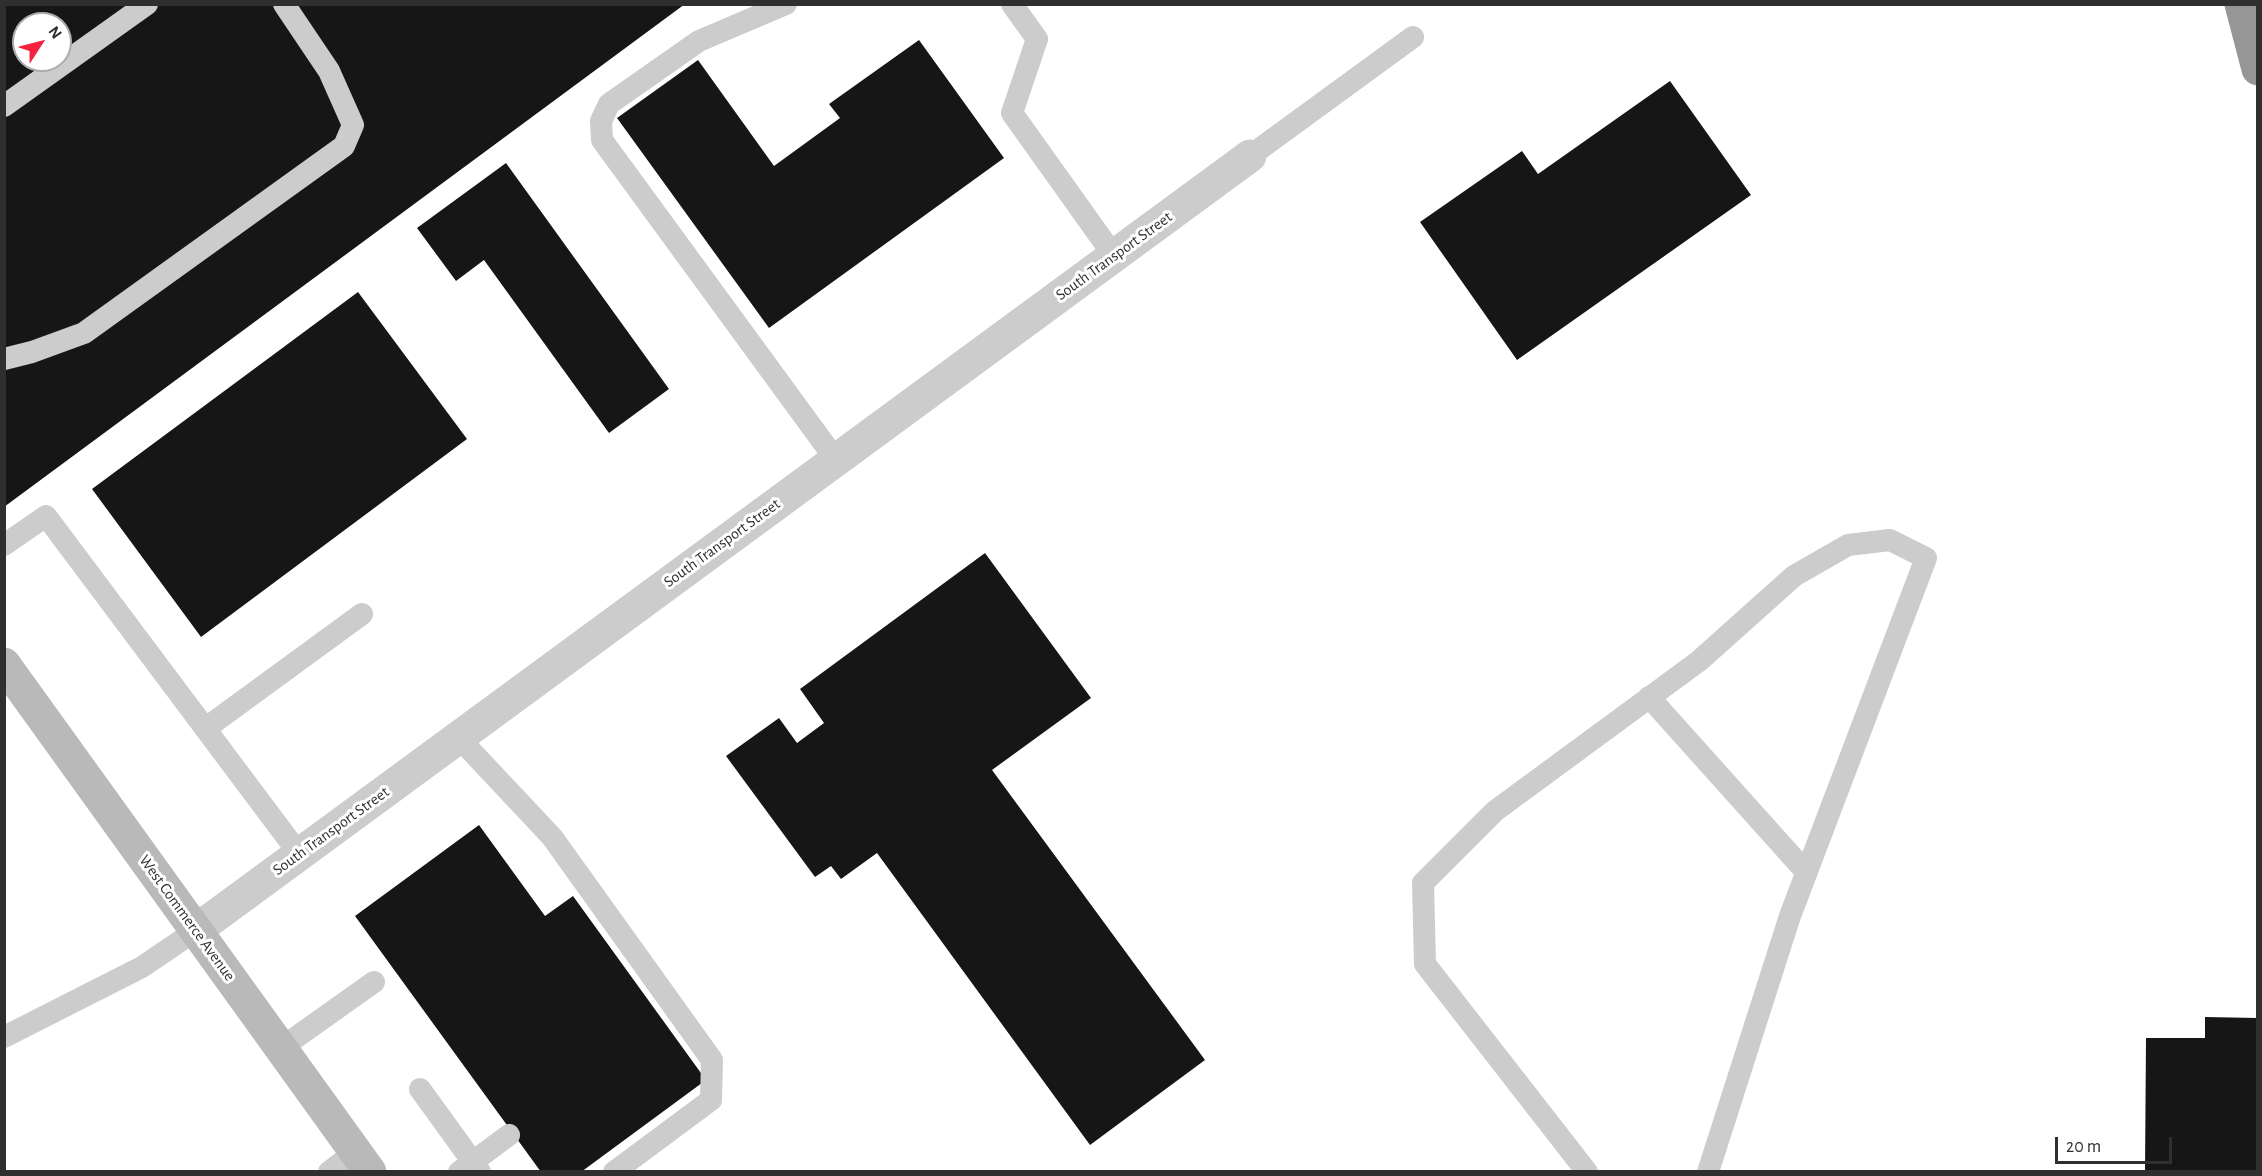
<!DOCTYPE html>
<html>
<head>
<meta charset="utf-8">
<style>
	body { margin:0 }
	#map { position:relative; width:2262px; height:1176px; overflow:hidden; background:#fff; font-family:"Alegreya Sans",sans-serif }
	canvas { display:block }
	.frame { position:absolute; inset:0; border:6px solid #2f2f2f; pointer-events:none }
	.north { position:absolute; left:12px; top:12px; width:60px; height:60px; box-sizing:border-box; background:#fff; border:2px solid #acacac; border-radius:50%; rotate:54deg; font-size:16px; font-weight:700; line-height:24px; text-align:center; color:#2f2f2f }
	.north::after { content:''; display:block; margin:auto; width:21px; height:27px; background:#f5223d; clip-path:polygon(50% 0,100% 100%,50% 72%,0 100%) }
	.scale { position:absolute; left:2055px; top:1137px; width:117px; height:27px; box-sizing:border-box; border:3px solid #2f2f2f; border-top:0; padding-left:8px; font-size:18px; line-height:21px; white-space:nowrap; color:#2f2f2f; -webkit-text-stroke:4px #fff; paint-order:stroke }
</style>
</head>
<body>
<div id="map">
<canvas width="2262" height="1176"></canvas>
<div class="frame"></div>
<div class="north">N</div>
<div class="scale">20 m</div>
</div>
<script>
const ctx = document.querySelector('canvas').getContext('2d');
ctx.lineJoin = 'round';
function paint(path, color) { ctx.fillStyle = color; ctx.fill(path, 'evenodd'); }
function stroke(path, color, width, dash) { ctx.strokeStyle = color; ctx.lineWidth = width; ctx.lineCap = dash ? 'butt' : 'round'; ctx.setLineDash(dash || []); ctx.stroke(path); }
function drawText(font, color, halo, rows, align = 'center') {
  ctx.font = font + ' "Alegreya Sans",sans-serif'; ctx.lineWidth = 6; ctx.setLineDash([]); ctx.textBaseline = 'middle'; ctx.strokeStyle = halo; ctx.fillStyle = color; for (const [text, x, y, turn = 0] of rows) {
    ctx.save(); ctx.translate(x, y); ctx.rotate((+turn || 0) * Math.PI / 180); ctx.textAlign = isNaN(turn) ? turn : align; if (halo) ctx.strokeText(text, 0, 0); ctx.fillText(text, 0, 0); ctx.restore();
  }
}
const building = new Path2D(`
	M4 4H685L4 507ZM24 24H60V60H24Z
	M919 40 1004 158 769 328 617 118 698 60 774 166 840 118 829 104Z
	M1670 81 1751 195 1517 360 1420 222 1522 151 1538 174Z
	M506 163 669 389 609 433 484 260 456 281 417 228Z
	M358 292 467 439 201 637 92 489Z
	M985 553 1091 698 992 770 1205 1060 1090 1145 877 853 841 879 831 866 815 877 726 756 779 718 797 743 824 723 800 689Z
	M479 825 545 916 573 896 706 1080 581 1172H541L355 916Z
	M2205 1017 2258 1018V1172H2145L2146 1038H2205Z`);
const lane = new Path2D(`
	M786 4 699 41 609 104 601 121 602 140 836 460
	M1012 4 1037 39 1012 113 1114 256
	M4 106 147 4
	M1250 156 1413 37
	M4 359 32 352 84 333 344 146 353 125 329 71 284 4
	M4 545 46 516 300 855
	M1649 697 1806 872
	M206 728 362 614
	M458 737 552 837 712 1060 711 1100 614 1172
	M4 1037 142 967 195 931
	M281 1048 374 982
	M420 1089 480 1172
	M329 1172 355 1152
	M459 1172 509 1135
	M1587 1172 1425 964 1423 883 1495 811 1699 661 1794 576 1848 545 1890 540 1926 558 1790 916 1708 1172`);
const street = new Path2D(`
	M195 931 1250 156`);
const secondary = new Path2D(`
	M4 664 370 1172`);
const highway = new Path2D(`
	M2241 4 2258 69`);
const streetNames = [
	["South Transport Street",1114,256,-36],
	["South Transport Street",722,543,-36],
	["South Transport Street",331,831,-36],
	["West Commerce Avenue",187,918,54]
];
paint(building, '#161616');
stroke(lane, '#ccc', 22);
stroke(street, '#ccc', 33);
stroke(secondary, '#b9b9b9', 33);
stroke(highway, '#969696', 33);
drawText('16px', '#2f2f2f', '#fff', streetNames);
</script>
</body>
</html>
